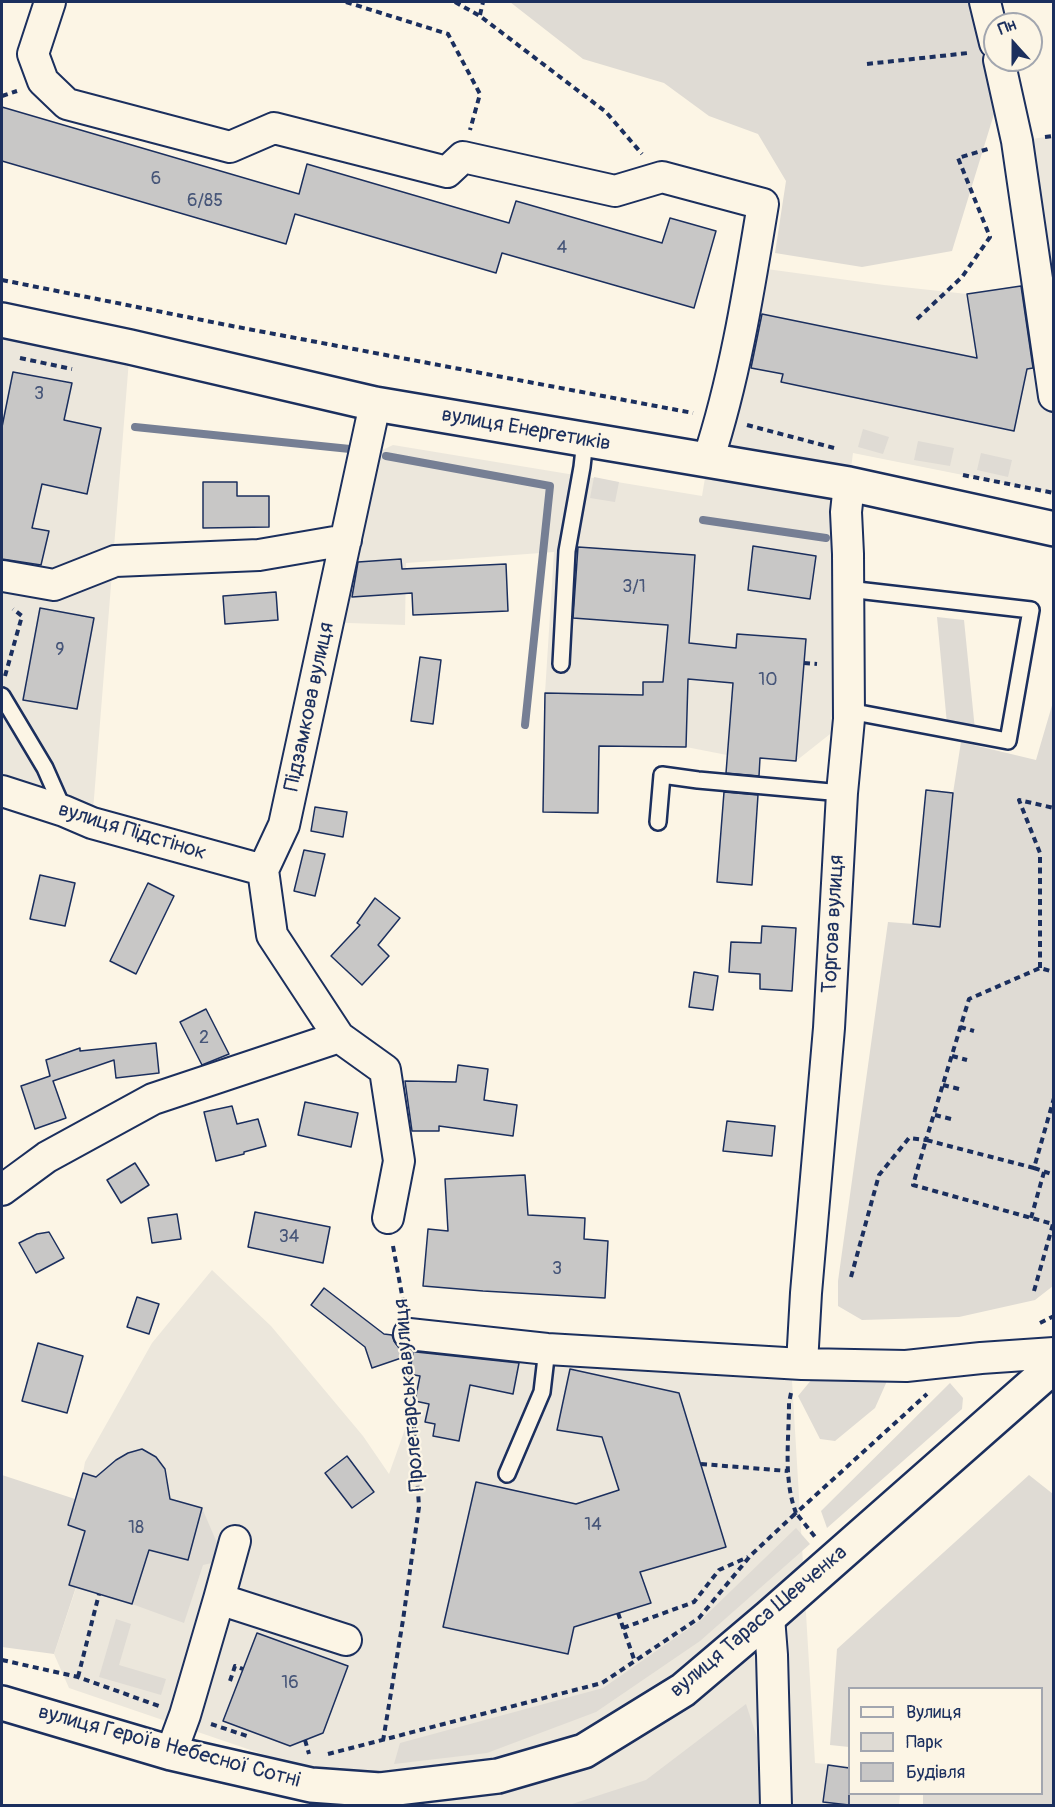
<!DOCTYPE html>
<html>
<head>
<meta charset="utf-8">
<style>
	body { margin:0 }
	#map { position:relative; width:1055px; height:1807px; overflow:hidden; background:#fcf5e5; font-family:Pangolin,sans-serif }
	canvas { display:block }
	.frame { position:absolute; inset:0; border:3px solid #1b2f5e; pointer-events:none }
	.legend { position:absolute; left:848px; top:1687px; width:195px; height:108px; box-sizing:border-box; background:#fcf5e5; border:2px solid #a2a6af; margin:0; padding:8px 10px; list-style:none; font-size:18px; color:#1b2f5e }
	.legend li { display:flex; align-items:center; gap:12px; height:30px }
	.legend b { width:30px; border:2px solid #a2a6af }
	.north { position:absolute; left:983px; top:12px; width:60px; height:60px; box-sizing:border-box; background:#fcf5e5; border:2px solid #a2a6af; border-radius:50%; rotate:339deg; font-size:16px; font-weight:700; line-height:24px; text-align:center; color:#1b2f5e }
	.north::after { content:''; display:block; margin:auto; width:21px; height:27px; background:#1b2f5e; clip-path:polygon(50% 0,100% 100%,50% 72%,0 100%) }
</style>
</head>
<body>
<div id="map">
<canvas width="1055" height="1807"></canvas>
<div class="frame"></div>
<ul class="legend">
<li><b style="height:8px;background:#fcf5e5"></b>Вулиця</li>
<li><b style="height:16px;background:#dfdbd4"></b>Парк</li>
<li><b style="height:16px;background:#c8c7c6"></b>Будівля</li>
</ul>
<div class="north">Пн</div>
</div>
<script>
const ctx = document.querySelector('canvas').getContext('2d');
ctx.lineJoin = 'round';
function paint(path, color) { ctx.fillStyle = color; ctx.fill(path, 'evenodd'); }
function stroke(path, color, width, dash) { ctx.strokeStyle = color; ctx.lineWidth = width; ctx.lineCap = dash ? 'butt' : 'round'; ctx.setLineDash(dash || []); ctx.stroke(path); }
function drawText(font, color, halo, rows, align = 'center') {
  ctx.font = font + ' Pangolin,sans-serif'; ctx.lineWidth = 4.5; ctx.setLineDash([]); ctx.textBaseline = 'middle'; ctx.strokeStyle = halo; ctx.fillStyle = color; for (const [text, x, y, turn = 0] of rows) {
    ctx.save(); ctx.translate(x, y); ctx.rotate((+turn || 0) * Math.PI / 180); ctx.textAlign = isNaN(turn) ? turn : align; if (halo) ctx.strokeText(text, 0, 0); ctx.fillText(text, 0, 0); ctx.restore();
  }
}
const built = new Path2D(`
	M1053 136V493L853 453 849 484V719L796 761 727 755 686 747 544 745 545 693 554 552 406 563 405 625 321 622 349 466 393 445 702 496 708 460 752 267 884 285 967 294 1021 285 1017 141Z
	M2 320 130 347 92 823 2 791Z
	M212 1270 271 1326 363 1436 389 1474 409 1418 407 1333 790 1347 815 1763 849 1766 850 1794H900L899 1805H366L315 1772 69 1688 54 1654 76 1588 69 1585 85 1531 68 1525 83 1473 85 1462 152 1343Z`);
const green = new Path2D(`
	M510 2H971L994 114 952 251 862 267 775 253 786 181 758 134 709 116 664 83 583 59Z
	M863 429 889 437 883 454 858 447Z
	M918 441 954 448 950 466 914 460Z
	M981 453 1012 460 1008 477 977 470Z
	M594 477 619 482 615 502 590 498Z
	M937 617 964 620 975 730 947 724Z
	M1053 702V1286L1035 1300 959 1317 862 1320 838 1306V1281L888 922 940 926 953 793 961 742 1036 760Z
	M879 1371 887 1381 875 1408 835 1441 820 1439 798 1396 817 1373Z
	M950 1383 963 1398 962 1409 827 1528 821 1511Z
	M2 1475 75 1499 68 1525 85 1531 69 1585 76 1587 54 1654 2 1647Z
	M1029 1475 1053 1494V1805H923V1794H1042V1688H850L849 1747 830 1745 837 1649Z
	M202 1508 217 1543 212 1563 203 1565 184 1623 132 1604 149 1550 188 1559Z
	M796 1528 810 1544 700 1641 596 1712 487 1753 394 1764 400 1743 603 1688 701 1620Z
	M116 1619 131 1624 119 1665 166 1679 161 1695 99 1677Z
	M746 1704 763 1756V1805L566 1806 646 1780Z`);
const stream = new Path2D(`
	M135 427 350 449
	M386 456 550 486 525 725
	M703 520 826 538`);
const building = new Path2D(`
	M2 107 299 194 307 164 509 223 516 201 662 243 670 218 716 231 694 308 502 253 496 273 295 214 286 244 2 161Z
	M1021 286 1033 368 1027 369 1014 431 781 382 783 374 751 368 762 314 977 358 967 294Z
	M13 372 72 383 64 420 101 428 87 494 42 484 32 528 49 531 41 565 2 559V427Z
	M203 482H237V496H269V527L203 528Z
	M753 546 816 556 810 599 748 590Z
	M578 547 695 555 689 643 736 648 737 634 806 639 796 761 760 758 759 776 726 773 733 683 688 679 686 747 599 746 598 813 543 812 545 693 643 695V682H663L668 625 573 618Z
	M401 559 402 569 506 564 508 611 413 615 412 593 352 597 358 562Z
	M276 592 278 620 225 624 223 596Z
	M40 608 94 618 77 709 23 700Z
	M420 657 441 660 433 724 411 721Z
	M926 790 953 793 940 927 913 924Z
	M724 792 758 795 752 885 717 882Z
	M315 807 347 812 343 837 311 831Z
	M304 850 325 854 315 896 294 891Z
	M40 875 75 883 65 926 30 919Z
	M148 883 174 896 136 974 110 961Z
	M375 898 400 918 378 945 389 956 362 985 331 956 360 925 357 923Z
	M762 926 796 928 792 991 760 989V974L729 972 731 942 761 943Z
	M694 972 718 976 713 1010 689 1007Z
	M206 1009 229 1054 202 1065 180 1022Z
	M156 1043 159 1073 116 1078 114 1060 53 1081 66 1118 35 1129 21 1086 50 1076 46 1060 80 1048V1051Z
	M458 1065 488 1069 484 1100 517 1105 513 1136 439 1126V1131H412L405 1081 456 1082Z
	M305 1102 358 1113 351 1147 298 1135Z
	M232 1106 237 1124 258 1119 266 1146 244 1152V1154L216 1161 204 1112Z
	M727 1121 775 1126 772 1156 723 1151Z
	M135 1163 149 1185 121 1203 107 1180Z
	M525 1175 528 1215 585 1218 584 1239 608 1241 605 1298 483 1291 423 1286 428 1229 448 1231 445 1179Z
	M255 1212 330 1227 323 1263 248 1247Z
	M177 1214 181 1239 152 1243 148 1218Z
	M49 1232 64 1258 36 1273 19 1243 37 1234Z
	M324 1288 384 1334 392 1335 394 1341 399 1348 407 1351 519 1363 513 1394 470 1385 459 1441 433 1436 435 1424 425 1422 429 1404 415 1401 420 1376 409 1374 413 1354 372 1368 365 1347 311 1305Z
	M137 1297 159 1304 149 1334 127 1327Z
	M38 1343 83 1356 67 1413 22 1401Z
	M570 1369 679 1393 726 1547 640 1572 651 1603 574 1627 568 1654 443 1627 476 1482 576 1504 619 1490 602 1437 557 1430Z
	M142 1449 156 1457 165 1469 170 1499 202 1508 188 1560 149 1550 132 1604 69 1585 85 1531 68 1525 83 1473 96 1477 116 1460 128 1453Z
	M347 1456 374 1492 352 1508 325 1473Z
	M257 1633 348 1666 323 1733 290 1746 223 1721Z
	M828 1765 849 1768V1805L823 1802Z`);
const path = new Path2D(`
	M346 2 448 34 480 94 470 130
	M455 2 480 16 606 112 642 154
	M480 15 483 2
	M867 64 968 53
	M2 96 17 91
	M1045 137 1054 136
	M2 280 232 326 693 413
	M917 319 962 277 990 237 958 158 991 148
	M20 358 72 369
	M747 425 838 449
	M963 475 1054 493
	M804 663 817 664
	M5 676 22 616 13 609
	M1040 968V853L1019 800 1054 808
	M960 1027 974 1031
	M952 1056 967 1060
	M943 1085 959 1089
	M935 1115 951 1119
	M1034 1168 1054 1175
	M1031 1218 1044 1172
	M393 1246 404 1306
	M851 1277 879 1175 909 1138 926 1140 969 999 1040 968 1054 972
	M1034 1291 1053 1224 913 1185 926 1140 1034 1168 1054 1098
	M1040 1323 1054 1316
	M791 1393 789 1403C789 1439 783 1479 796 1513L927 1394
	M701 1464 788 1471
	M618 1613 635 1662
	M623 1628 694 1602 719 1570 748 1557
	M2 1660 78 1677 159 1706
	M78 1677 99 1594
	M230 1681 235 1666 243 1669
	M211 1724 247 1736
	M305 1740 309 1754
	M383 1741 403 1620 419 1507 411 1379 409 1374 410 1361
	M328 1754 602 1683 699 1618 751 1555 796 1513 816 1538`);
const service = new Path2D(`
	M848 589 1031 610 1008 741 849 711
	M561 664 567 551 582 467 585 440
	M2 696 45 768 64 811
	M658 822 662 775 698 780 842 793
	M507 1474 542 1392 547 1349`);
const minor = new Path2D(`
	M50 2 33 54 43 81 67 104 230 147 274 128 447 172 463 157 615 191 662 177 763 204C749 289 735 378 708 460
	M985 2 995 43
	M999 60 1017 141 1054 396
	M3 576 54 585 115 561 259 555 346 540
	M2 791 64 811 92 823 263 870
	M263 870 284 825 375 404
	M263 870 272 935 339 1037
	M2 1190 47 1157 153 1099 339 1037 385 1070 399 1161 388 1218
	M409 1334 547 1349 802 1364 906 1366 981 1358 1054 1353
	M802 1364 806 1293 829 1028 842 793 849 719 848 554 846 512 849 484
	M219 1599 235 1541
	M769 1617 772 1655 776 1806
	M171 1753 185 1715 219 1599 346 1640`);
const primary = new Path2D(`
	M2 320 130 347 375 404 849 484 1054 529
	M2 1703 171 1753 311 1785 380 1790 498 1776 584 1751 683 1690 769 1617 1054 1366`);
const numberNames = [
	["6",156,179],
	["6/85",205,201],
	["4",562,248],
	["3",39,394],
	["3/1",634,587],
	["9",60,650],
	["10",768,680],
	["2",204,1038],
	["34",289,1237],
	["3",557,1269],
	["14",593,1525],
	["18",136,1528],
	["16",290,1683]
];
const streetNames = [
	["вулиця Енергетиків",526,430,10],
	["Підзамкова вулиця",310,707,-78],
	["вулиця Підстінок",132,832,17],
	["Торгова вулиця",834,924,-87],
	["Пролетарська вулиця",410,1395,-95],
	["вулиця Тараса Шевченка",759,1622,-40],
	["вулиця Героїв Небесної Сотні",169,1747,15]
];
paint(built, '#ece7dc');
paint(green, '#dfdbd4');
stroke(stream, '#767f94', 8);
paint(building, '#c8c7c6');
stroke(building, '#1b2f5e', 1.5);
stroke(service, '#1b2f5e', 20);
stroke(minor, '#1b2f5e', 34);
stroke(primary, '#1b2f5e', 38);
stroke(path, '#1b2f5e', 4, [6, 4.5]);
stroke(service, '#fcf5e5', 15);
stroke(minor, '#fcf5e5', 30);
stroke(primary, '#fcf5e5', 33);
drawText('18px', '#465578', null, numberNames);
drawText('21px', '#1b2f5e', '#fcf5e5', streetNames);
</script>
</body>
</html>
